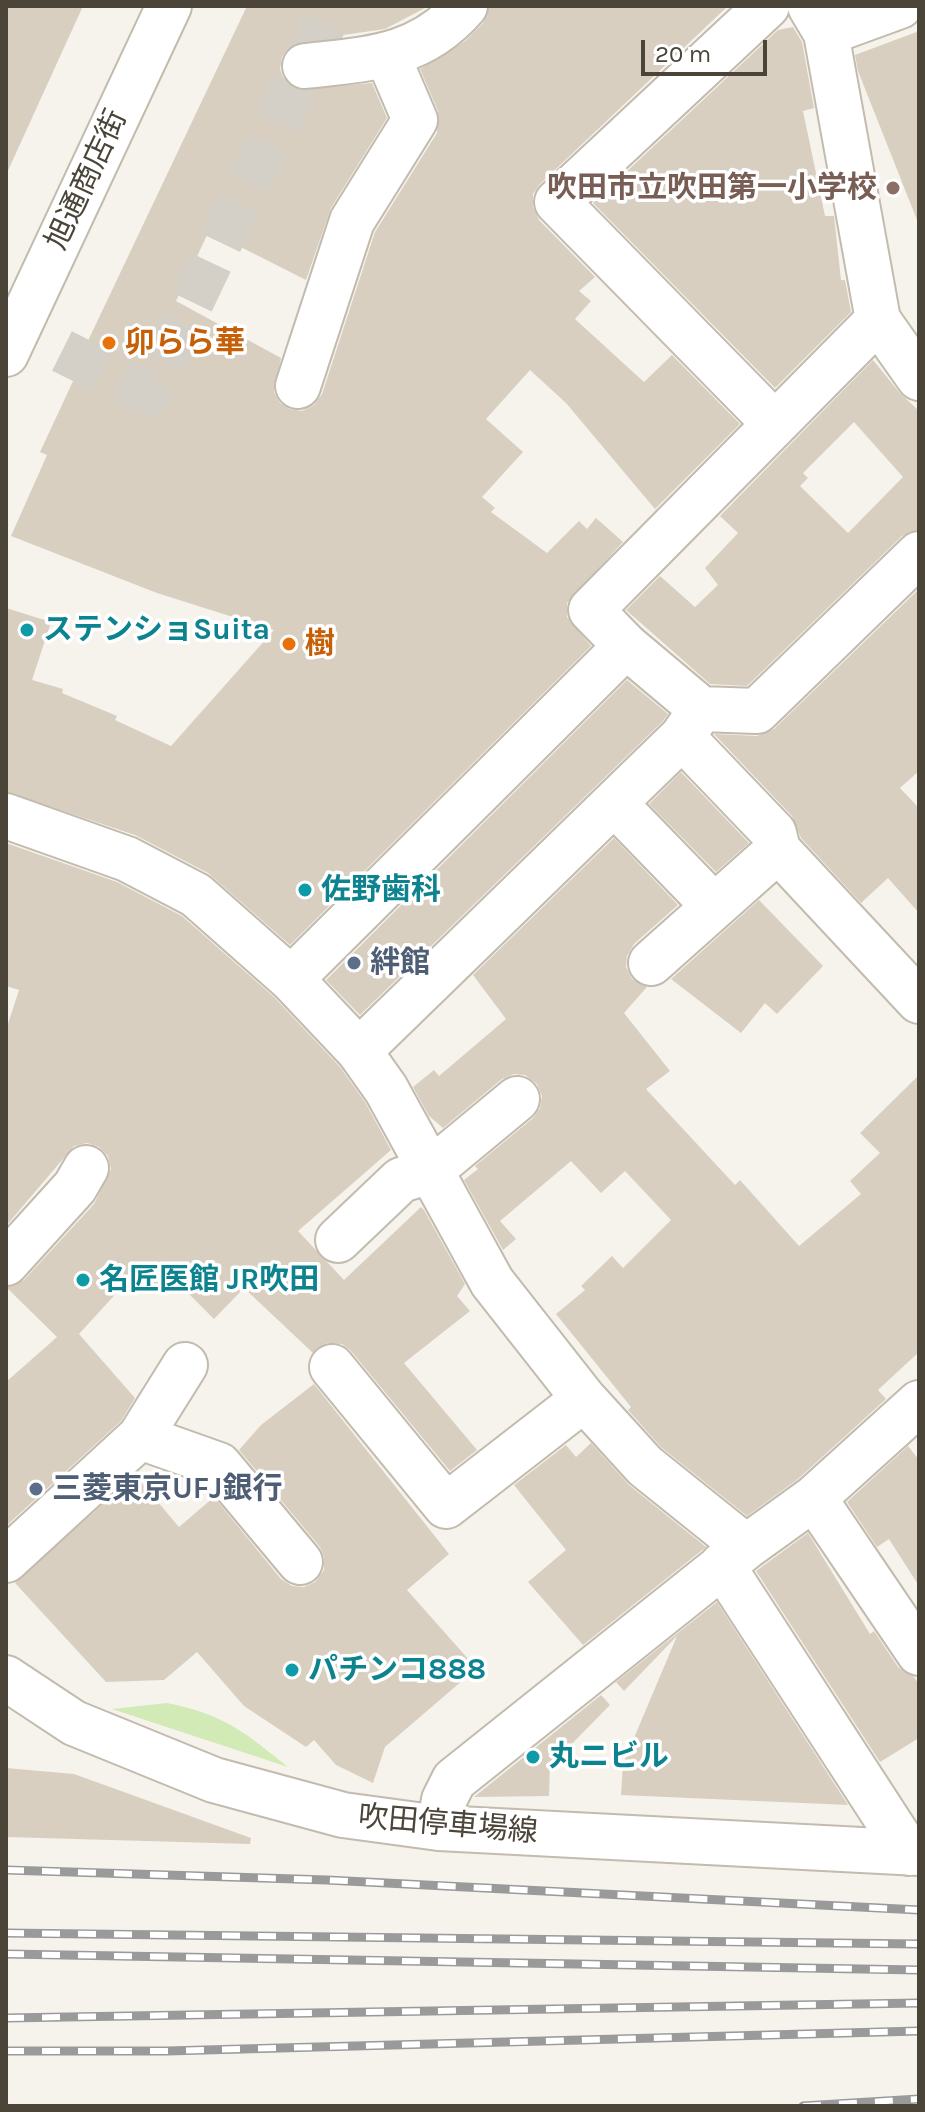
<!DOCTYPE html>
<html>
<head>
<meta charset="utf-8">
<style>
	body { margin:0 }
	#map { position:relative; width:925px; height:2112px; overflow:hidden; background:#f6f3ec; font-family:Karla,sans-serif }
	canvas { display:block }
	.frame { position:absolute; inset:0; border:8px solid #4b4439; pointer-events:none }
	.scale { position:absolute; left:641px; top:40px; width:126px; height:36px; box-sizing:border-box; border:4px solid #4b4439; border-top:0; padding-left:10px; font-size:24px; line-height:28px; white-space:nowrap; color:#4b4439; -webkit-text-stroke:6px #fff; paint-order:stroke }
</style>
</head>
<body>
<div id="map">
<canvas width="925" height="2112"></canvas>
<div class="frame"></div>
<div class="scale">20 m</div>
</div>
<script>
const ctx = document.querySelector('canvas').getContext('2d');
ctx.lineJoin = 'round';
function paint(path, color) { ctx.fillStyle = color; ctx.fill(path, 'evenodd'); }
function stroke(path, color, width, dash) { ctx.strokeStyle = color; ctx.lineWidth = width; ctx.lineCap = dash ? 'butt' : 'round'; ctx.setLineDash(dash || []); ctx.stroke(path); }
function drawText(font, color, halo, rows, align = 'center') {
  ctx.font = font + ' Karla,"Noto Sans JP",sans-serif'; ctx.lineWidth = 7; ctx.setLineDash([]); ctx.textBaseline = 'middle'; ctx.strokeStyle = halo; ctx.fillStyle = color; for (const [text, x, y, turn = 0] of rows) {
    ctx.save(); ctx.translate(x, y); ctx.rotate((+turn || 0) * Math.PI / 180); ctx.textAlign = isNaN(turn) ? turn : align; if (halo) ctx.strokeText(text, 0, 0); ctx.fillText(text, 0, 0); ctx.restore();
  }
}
const green = new Path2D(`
	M167 1703C225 1715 243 1731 288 1767L112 1709Z`);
const building = new Path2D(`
	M6 6H83L6 175Z
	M247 6H429L385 29 302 41 290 46 282 57 280 69 284 80 296 89 372 83 387 118 331 208 306 280 209 231 176 301 281 358 274 392 280 403 290 409 302 411 314 405 322 394 375 232 437 133 438 111 420 69 465 41 483 23 489 6H728L540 184 533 194V207L539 220 595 277 579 291 591 301 575 319 644 382 672 355 740 424 655 509 566 403 530 370 486 419 523 452 482 497 495 508 491 512 547 553 579 521 587 529 596 518 623 542 567 603V617L591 646 290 945 208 873 135 835 6 792V608L51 622 32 680 63 689 62 693 117 716 115 720 171 746 274 630 157 593 11 536 47 455 40 452 88 349 85 347Z
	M793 27 802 42 814 108 803 111 825 216H834L841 280H845L851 312 775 388 593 203 778 30Z
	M919 31V220H917L858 71 855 55Z
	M873 360 899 392 919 411V530L902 536 747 686 710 684 626 610 660 576 695 607 718 585 705 568 738 533 720 516ZM854 422 903 477 848 533 800 486 808 478 803 473Z
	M919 589V771L900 788 919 808V913L888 878 861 903 801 838 792 816 714 734 757 736 774 729Z
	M627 680 668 714 663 721 360 1015 326 980Z
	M681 772 749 843 716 872 649 804Z
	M614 838 678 905 634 944 627 956 626 967 632 979 647 987 624 1013 670 1071 646 1089 735 1185 740 1180 799 1246 861 1194 850 1181 880 1153 860 1133 919 1075V1352L878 1390 886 1399 798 1479 747 1516 662 1448 628 1410 631 1407 556 1314 585 1290 581 1286 612 1256 623 1268 671 1220 625 1171 601 1193 571 1161 500 1221 516 1239 503 1250 464 1180 478 1169 475 1166 533 1118 540 1108 542 1096 537 1084 525 1075 514 1074 502 1079 443 1128 429 1116 413 1087 434 1070 439 1076 506 1019 473 975Z
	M6 843 117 882 182 916 274 997 340 1067 365 1102 391 1150 298 1231 344 1280 421 1207 424 1210 465 1284 457 1296 470 1311 404 1363 477 1450 450 1471 351 1351 342 1344 327 1343 313 1353 244 1288 214 1319 170 1275 149 1294 132 1276 79 1334 135 1398 121 1421 6 1526V1382L57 1337 6 1287 24 1280 94 1204 111 1169 108 1156 99 1147 87 1143 74 1146 6 1226V1030L19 990 6 986Z
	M759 900 823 966 777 1014 765 1003 741 1033 671 979Z
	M314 1384 449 1554 407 1590 470 1661V1674L385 1747 373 1783 336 1765 314 1740 306 1747 244 1706 197 1652 164 1680 106 1682 15 1583 135 1475 179 1527 214 1497 281 1579 292 1586 304 1587 315 1582 324 1570V1557L320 1547 239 1450 261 1425Z
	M591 1443 629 1485 706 1547 583 1645 528 1582 566 1550 514 1485 566 1445 576 1457Z
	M908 1446 919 1460V1586L889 1539 877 1547 847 1502Z
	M808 1533 870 1634 874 1631 898 1667 914 1677 919 1685V1738L880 1762 756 1571Z
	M717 1602 848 1805 621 1795 623 1764 677 1636 624 1691 616 1682Z
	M601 1695 610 1705 550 1766 549 1796 474 1797Z
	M6 1768 74 1774 251 1838 250 1844 6 1837Z`);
const minorTunnel = new Path2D(`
	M62 351 148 394 333 6`);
const minor = new Path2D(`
	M767 6 557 202 775 424
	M810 6 826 33 878 320 919 378
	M826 33 900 6
	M305 66C368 59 420 58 465 6
	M878 320 591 610 626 646 701 709 757 711 919 554
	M6 354 169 6
	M298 386 352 221 415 120 388 57
	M682 737 774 833 778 850 919 1001
	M614 803 714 906
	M6 816 127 859 196 895 291 979 359 1051 386 1089 492 1282 584 1399 645 1466 746 1547
	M651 963 778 850
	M291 979 626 646
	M359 1051 682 737 701 709
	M338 1240 401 1180 430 1171 517 1099
	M6 1263 75 1187 86 1168
	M332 1367 446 1506 584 1399
	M140 1437 219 1465 300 1562
	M814 1498 919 1653
	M6 1560 140 1437 185 1365
	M722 1565 909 1853
	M6 1678 74 1723 214 1780 343 1815 439 1828 919 1853
	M439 1828 444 1800 454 1780 746 1547 814 1498 919 1403`);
const rail = new Path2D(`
	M6 1870 327 1880 919 1910
	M6 1933 919 1944
	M6 1954 919 1970
	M6 2018 919 2003
	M6 2051H167L919 2031
	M803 2106 919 2099`);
const markers = [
	[893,188,8,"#8d6e63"],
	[109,343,8,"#e8710a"],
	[27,630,8,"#0f9aa8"],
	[289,644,8,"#e8710a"],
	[305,890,8,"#0f9aa8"],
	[354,963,8,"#5c6f8a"],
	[83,1280,8,"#0f9aa8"],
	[36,1489,8,"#5c6f8a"],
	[292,1670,8,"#0f9aa8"],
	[533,1757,8,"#0f9aa8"]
];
const streetNames = [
	["旭通商店街",87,180,-65],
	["吹田停車場線",448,1825,5]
];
const educationNames = [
	["吹田市立吹田第一小学校",877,188]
];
const foodNames = [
	["卯らら華",125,343],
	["樹",305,644]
];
const cultureNames = [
	["ステンショSuita",43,630],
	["佐野歯科",321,890],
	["名匠医館 JR吹田",99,1280],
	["パチンコ888",308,1670],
	["丸ニビル",549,1757]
];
const serviceNames = [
	["絆館",370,963],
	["三菱東京UFJ銀行",52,1489]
];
paint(green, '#d2eab5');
paint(building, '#d8cfc1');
stroke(minorTunnel, '#d4d0c8', 44, [44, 22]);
stroke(minor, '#c2bbae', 48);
stroke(minor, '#fff', 44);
stroke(rail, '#9a9a9a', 9);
stroke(rail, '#fff', 6, [18]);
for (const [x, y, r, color] of markers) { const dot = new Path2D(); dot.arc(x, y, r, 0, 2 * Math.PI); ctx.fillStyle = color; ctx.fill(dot); stroke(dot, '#fff', 3); }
drawText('30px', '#4b4439', '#fff', streetNames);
drawText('bold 30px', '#785e54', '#fff', educationNames, 'right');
drawText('bold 30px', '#c56008', '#fff', foodNames, 'left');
drawText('bold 30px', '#0d838f', '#fff', cultureNames, 'left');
drawText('bold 30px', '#4e5e75', '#fff', serviceNames, 'left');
</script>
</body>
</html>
